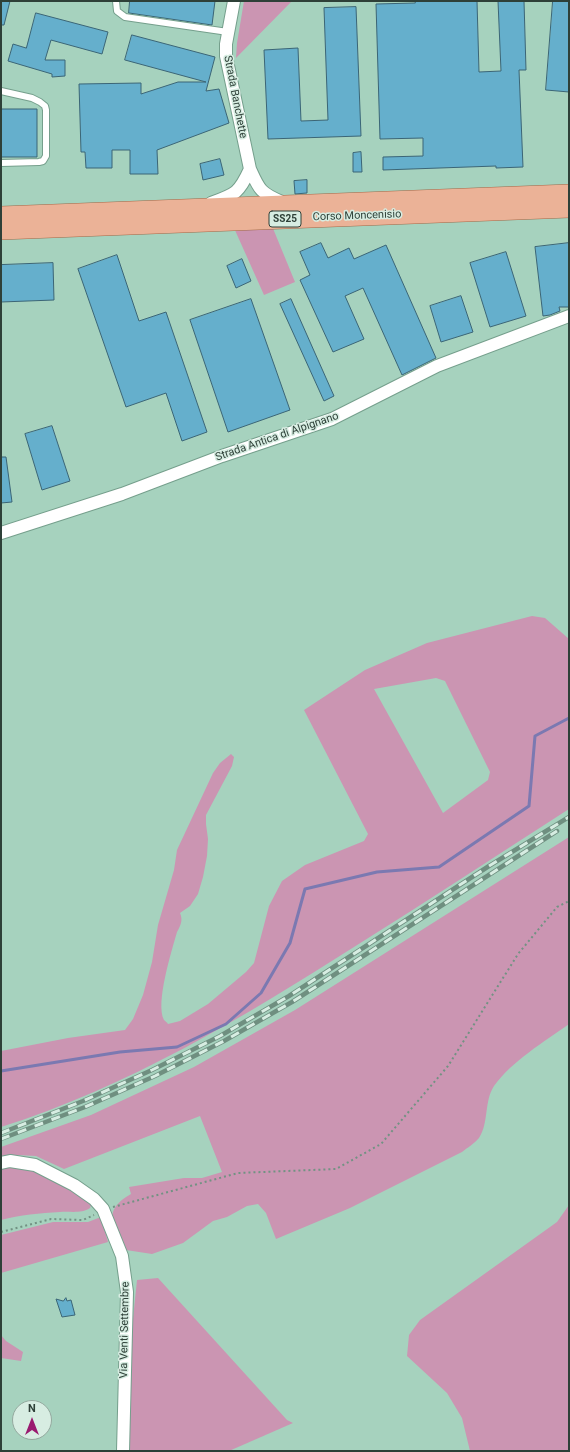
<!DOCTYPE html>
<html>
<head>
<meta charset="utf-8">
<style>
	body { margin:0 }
	#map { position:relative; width:570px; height:1452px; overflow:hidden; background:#a6d2be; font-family:Roboto,sans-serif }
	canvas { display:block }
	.frame { position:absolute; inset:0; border:2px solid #2e4038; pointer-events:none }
	.north { position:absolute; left:12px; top:1400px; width:40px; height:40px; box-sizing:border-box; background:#d7ede2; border:1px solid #93a89e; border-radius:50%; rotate:0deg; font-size:11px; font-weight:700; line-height:16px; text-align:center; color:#2e4038 }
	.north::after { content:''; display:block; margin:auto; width:14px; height:18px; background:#9a1a70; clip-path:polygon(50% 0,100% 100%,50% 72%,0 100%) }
</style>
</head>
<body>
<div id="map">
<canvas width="570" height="1452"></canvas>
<div class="frame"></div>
<div class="north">N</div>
</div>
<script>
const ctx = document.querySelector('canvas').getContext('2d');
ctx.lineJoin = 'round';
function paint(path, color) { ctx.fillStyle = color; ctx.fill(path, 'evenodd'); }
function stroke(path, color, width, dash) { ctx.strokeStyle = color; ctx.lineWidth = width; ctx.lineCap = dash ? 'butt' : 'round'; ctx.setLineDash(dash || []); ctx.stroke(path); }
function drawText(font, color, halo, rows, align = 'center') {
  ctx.font = font + ' Roboto,sans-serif'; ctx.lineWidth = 3; ctx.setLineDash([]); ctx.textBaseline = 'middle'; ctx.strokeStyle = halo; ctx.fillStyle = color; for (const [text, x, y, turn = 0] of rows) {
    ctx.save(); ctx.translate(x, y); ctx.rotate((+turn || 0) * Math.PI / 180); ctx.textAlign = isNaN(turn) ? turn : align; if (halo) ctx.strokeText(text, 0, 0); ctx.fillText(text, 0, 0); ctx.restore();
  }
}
const green = new Path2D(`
	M244 1H292L236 58 237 43Z
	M272 226 295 282 264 295 234 228Z
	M532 616 545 618 569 639V809C497 855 426 902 354 947 242 1018 128 1087 1 1127V1051L68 1038 125 1030 133 1019 143 995 152 962 158 925 174 870 177 850 213 773 220 763 231 754 234 757 232 766 206 815V824L208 839 207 856 203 877 198 894 190 906 180 913C183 920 181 925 177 932 172 950 155 1003 164 1020 165 1021 167 1022 168 1024L180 1021 208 1004 246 972 254 963 269 906 282 881 305 865 364 841 368 834 304 710 365 670 427 643ZM436 678 445 681 490 772 488 780 443 813 374 689Z
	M569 837V1024C544 1042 512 1061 494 1086 484 1101 489 1123 479 1138 475 1143 467 1148 462 1152L350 1208 276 1239 266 1213 258 1204 247 1206 227 1217 213 1221 183 1243 152 1254 126 1250C111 1227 102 1210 131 1194L129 1187 184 1178H202L222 1172 200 1116 64 1169 36 1156 17 1155 20 1164 33 1167 92 1203 90 1208C81 1214 70 1211 60 1212 40 1213 20 1215 1 1220V1147L91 1115 194 1067 295 1010Z
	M569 1205V1451H470L462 1418 447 1393 407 1356 409 1335 420 1320 557 1222Z
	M101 1217 108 1242 1 1273V1235L53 1222H88Z
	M158 1278 287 1420 293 1423 229 1451H126L130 1348 137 1280Z
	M1 1335 6 1341 23 1352 21 1361 1 1358Z`);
const stream = new Path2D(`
	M1 1071 120 1052 177 1047 226 1024 261 993 290 943 305 889 377 872 439 867 529 806 535 736 569 718`);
const building = new Path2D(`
	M1 1H10L4 25H1Z
	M130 1H215L212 25 129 13Z
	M415 1H477L479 72 501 71 498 1H524L526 70H519L523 167 496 168V166L383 170V157L423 156V138L380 139 376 4 415 3Z
	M553 1H569V92L546 90Z
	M356 7 361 136 268 139 264 50 298 48 301 121 328 120 324 8Z
	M36 13 108 32 102 54 51 40 45 60H65V76L52 77V74L8 61 13 44 26 48Z
	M132 35 215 57 206 91 219 89 229 123 157 150 158 174H130V150H112V168H86L85 152H81L79 84 141 83V94L178 82H206L125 60Z
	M1 109H37V157H1Z
	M361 152 362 172H353V153Z
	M220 159 224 175 203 180 200 164Z
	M307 180V193L295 194 294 181Z
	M321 243 328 258 349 248 354 259 386 245 436 358 402 375 363 288 345 296 364 339 333 352 300 280 310 275 300 252Z
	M569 243V307H559L560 311 550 315 543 316 535 247Z
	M506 252 526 316 490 327 470 263Z
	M117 255 139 321 166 312 207 432 182 441 166 393 126 407 78 269Z
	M242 259 251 281 236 288 227 266Z
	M53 263 54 300 1 302V265Z
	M461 296 473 332 441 342 430 306Z
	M251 299 290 410 228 432 190 320Z
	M291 299 334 396 324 401 280 304Z
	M52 426 70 481 42 490 25 434Z
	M1 457H6L12 502 1 503Z
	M66 1298 67 1301 71 1300 75 1315 62 1317 56 1299 63 1301Z`);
const path = new Path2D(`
	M113 1207 238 1173 336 1169 381 1144 448 1066 518 954 557 907 569 901
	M1 1232 51 1219 83 1220 94 1215`);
const service = new Path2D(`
	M116 1 117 11 125 17 228 32
	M1 91 32 98 40 102 45 106 46 110V156L43 161 39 162 1 163`);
const minor = new Path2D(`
	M234 1 226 44V56L250 169
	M211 203C236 194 239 193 250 169 259 189 260 193 282 202
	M1 533 122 494 222 456 332 419 437 366 569 316
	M1 1163 10 1161 35 1165 74 1185 94 1199 103 1209 122 1256 127 1292 123 1451`);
const primary = new Path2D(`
	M1 216 569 194
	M1 230 569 208`);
const rail = new Path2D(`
	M1 1133 83 1101 152 1070 220 1036 289 996 489 866 569 817
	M1 1139 85 1107 155 1076 224 1041 292 1002 557 831`);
const shields = [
	[285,219,32]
];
const shieldNames = [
	["SS25",285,219]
];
const streetNames = [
	["Strada Banchette",235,97,79],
	["Corso Moncenisio",357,216,-2],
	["Strada Antica di Alpignano",277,437,-19],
	["Via Venti Settembre",125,1330,-89]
];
paint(green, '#cb95b2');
stroke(stream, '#7b79b1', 3);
paint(building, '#65afcc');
stroke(building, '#3b6576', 1);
stroke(service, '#759f8c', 8);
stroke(minor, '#759f8c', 14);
stroke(primary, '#a06949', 20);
stroke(path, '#729283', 2, [2, 3]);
stroke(service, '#fff', 6);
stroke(minor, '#fff', 12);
stroke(primary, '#ebb297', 19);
stroke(rail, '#6f8f80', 4.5);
stroke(rail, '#d7ede2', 3, [9]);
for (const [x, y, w] of shields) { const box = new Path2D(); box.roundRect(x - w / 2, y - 8, w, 16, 3); ctx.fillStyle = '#d7ede2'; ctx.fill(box); stroke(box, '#2e4038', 1); }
drawText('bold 10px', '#2e4038', null, shieldNames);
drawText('11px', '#2e4038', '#d7ede2', streetNames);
</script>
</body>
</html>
